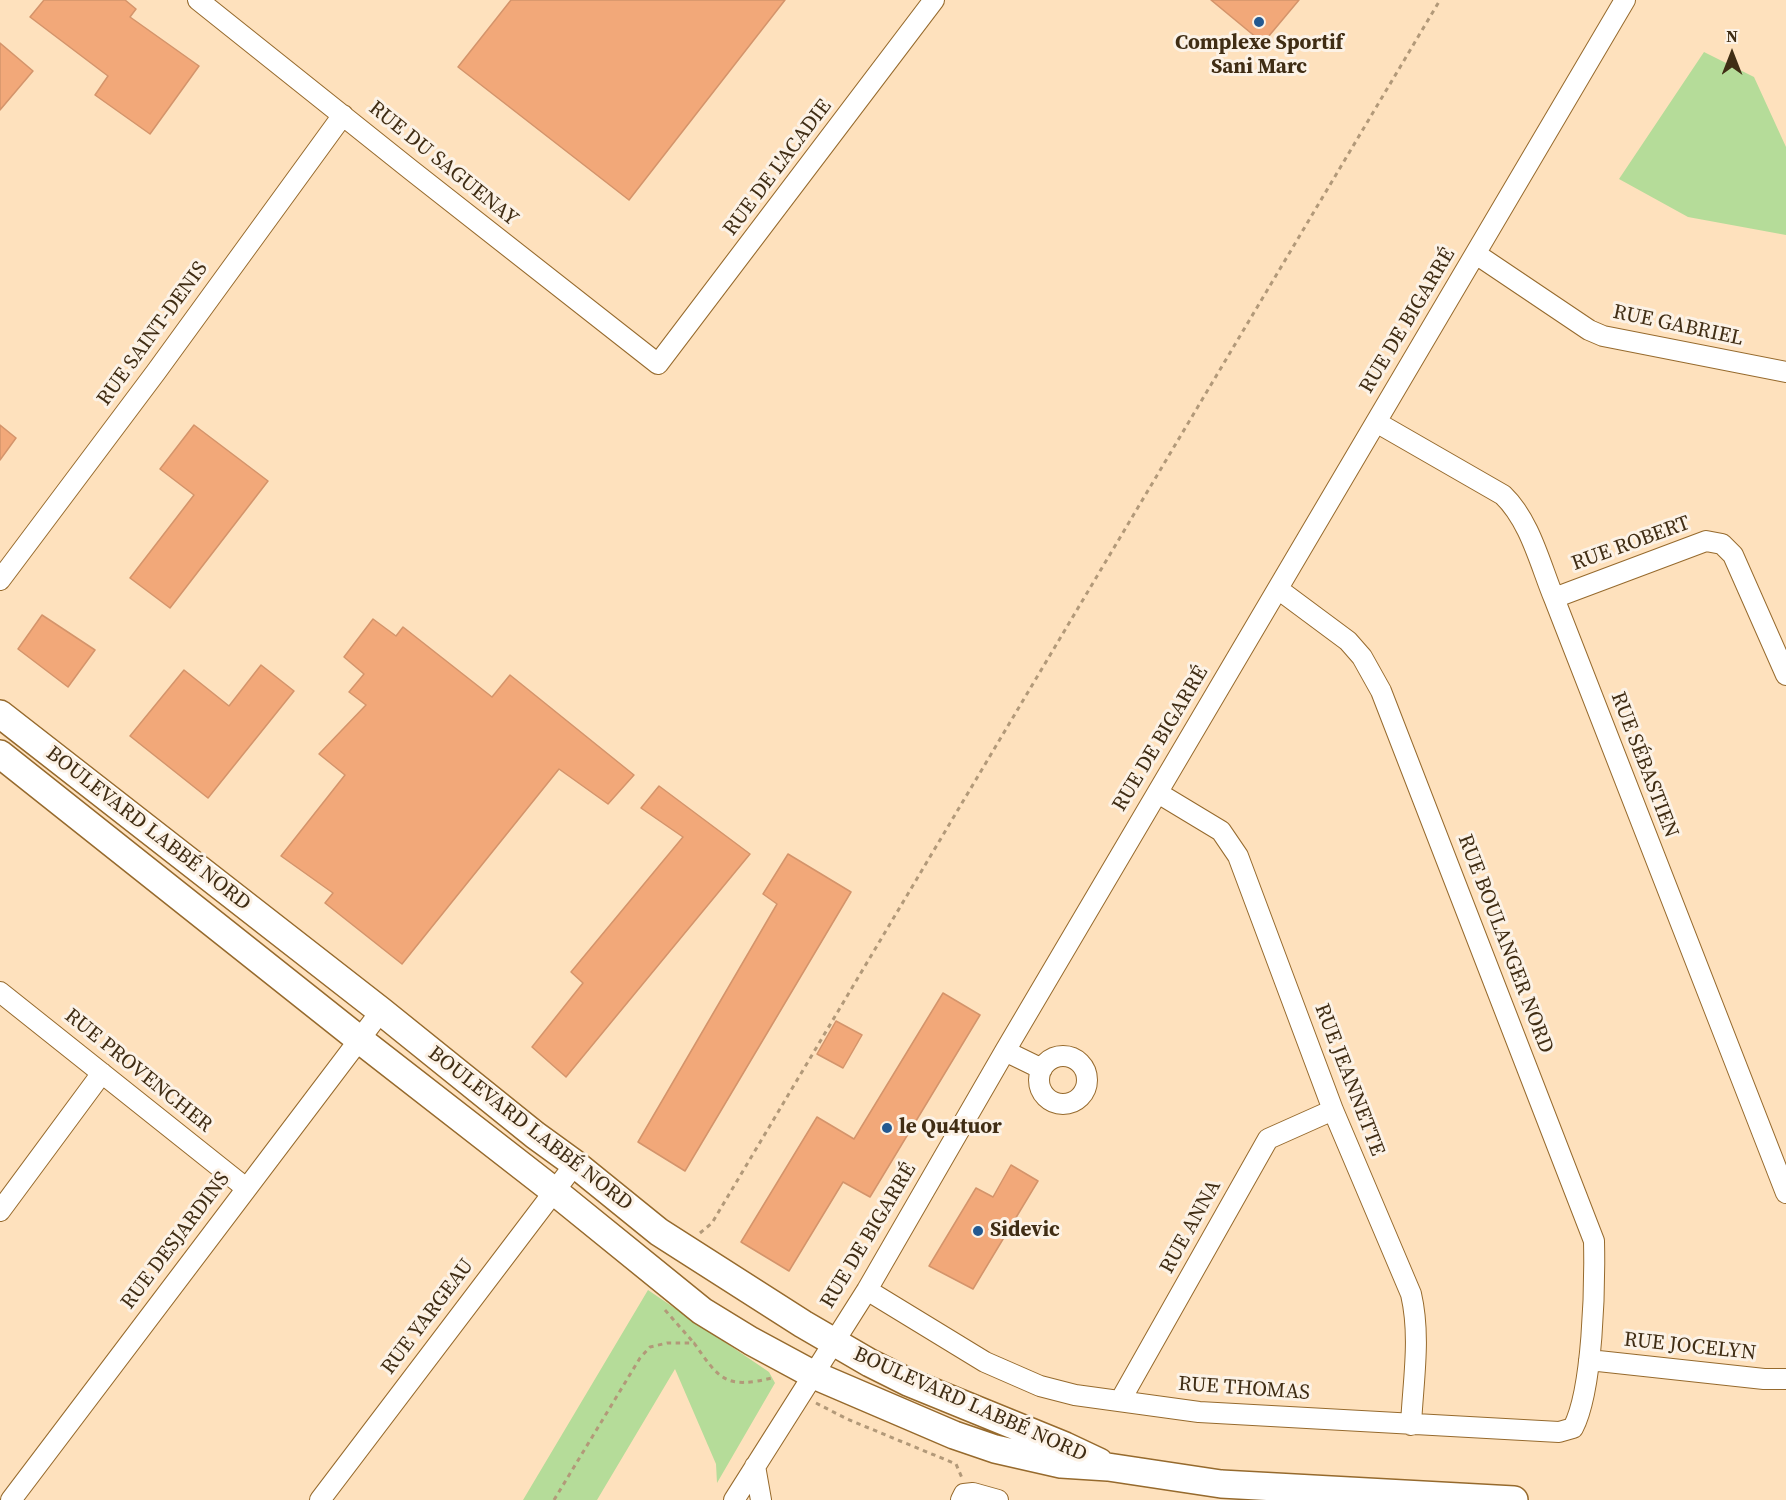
<!DOCTYPE html>
<html>
<head>
<meta charset="utf-8">
<style>
	body { margin:0 }
	#map { position:relative; width:1786px; height:1500px; overflow:hidden; background:#fee1bd; font-family:"Source Serif 4",serif }
	canvas { display:block }
	.north { position:absolute; left:1702px; top:24px; width:60px; height:60px; -webkit-text-stroke:4px #fcf2e6; paint-order:stroke; rotate:0deg; font-size:16px; font-weight:700; line-height:24px; text-align:center; color:#402d14 }
	.north::after { content:''; display:block; margin:auto; width:21px; height:27px; background:#402d14; clip-path:polygon(50% 0,100% 100%,50% 72%,0 100%) }
</style>
</head>
<body>
<div id="map">
<canvas width="1786" height="1500"></canvas>
<div class="north">N</div>
</div>
<script>
const ctx = document.querySelector('canvas').getContext('2d');
ctx.lineJoin = 'round';
function paint(path, color) { ctx.fillStyle = color; ctx.fill(path, 'evenodd'); }
function stroke(path, color, width, dash) { ctx.strokeStyle = color; ctx.lineWidth = width; ctx.lineCap = dash ? 'butt' : 'round'; ctx.setLineDash(dash || []); ctx.stroke(path); }
function drawText(font, color, halo, rows, align = 'center') {
  ctx.font = font + ' "Source Serif 4",serif'; ctx.lineWidth = 6; ctx.setLineDash([]); ctx.textBaseline = 'middle'; ctx.strokeStyle = halo; ctx.fillStyle = color; for (const [text, x, y, turn = 0] of rows) {
    ctx.save(); ctx.translate(x, y); ctx.rotate((+turn || 0) * Math.PI / 180); ctx.textAlign = isNaN(turn) ? turn : align; if (halo) ctx.strokeText(text, 0, 0); ctx.fillText(text, 0, 0); ctx.restore();
  }
}
const green = new Path2D(`
	M1704 52 1754 77 1786 147V235L1688 217 1619 179Z
	M648 1290 769 1372 775 1383 717 1483 716 1464 675 1369 597 1500H523Z`);
const building = new Path2D(`
	M44 0H125L136 9 130 17 199 66 150 134 95 95 108 76 30 17Z
	M511 0H785L629 200 458 67Z
	M1211 0H1299L1263 43Z
	M0 43 33 71 0 110Z
	M0 425 16 438 0 460Z
	M194 425 268 481 170 608 130 578 194 495 160 469Z
	M42 615 95 650 68 687 18 649Z
	M373 619 396 636 403 627 492 697 510 675 634 775 608 804 559 769 402 964 325 903 333 893 281 856 345 775 319 754 366 705 349 692 364 674 344 657Z
	M261 665 294 691 208 798 130 736 184 670 229 706Z
	M659 786 750 854 566 1077 532 1047 583 983 571 972 683 837 641 808Z
	M788 854 851 892 685 1171 638 1142 777 904 763 894Z
	M943 993 980 1015 870 1197 843 1182 789 1271 741 1242 817 1117 854 1139Z
	M836 1021 862 1035 843 1068 817 1054Z
	M1011 1165 1038 1181 973 1289 929 1266 976 1188 993 1197Z`);
const path = new Path2D(`
	M700 1233 712 1223 1440 0
	M665 1310 694 1343
	M816 1403 847 1419 956 1464 962 1478
	M554 1500 640 1358 650 1347 667 1343H694C720 1380 725 1389 772 1378`);
const minor = new Path2D(`
	M198 0 411 170 658 364 934 0
	M1476 254 1589 330 1603 336 1786 372
	M1376 422 1503 495C1530 521 1540 564 1554 598L1786 1193
	M0 580 156 372 343 115
	M1554 598 1706 541 1722 544 1733 555 1786 675
	M1158 793 1221 831 1238 856 1333 1110 1411 1294C1421 1337 1413 1381 1411 1425
	M0 992 246 1188
	M1005 1051 1042 1069
	M1039 1080a24 24 0 1 1 48 0a24 24 0 1 1-48 0Z
	M0 1211 102 1073
	M867 1290 985 1362 1040 1386 1075 1395 1199 1412 1559 1432 1573 1428C1593 1390 1595 1286 1594 1241L1381 691 1362 657 1348 641 1278 589
	M1589 1360 1764 1379H1786
	M1120 1401 1268 1139 1333 1110
	M755 1466 761 1500
	M11 1500 381 1011
	M320 1500 575 1164
	M734 1500 867 1290 1005 1051 1625 0
	M961 1500 964 1494 973 1493 998 1500`);
const secondary = new Path2D(`
	M0 714 381 1011 535 1135 575 1164 659 1232 803 1324 870 1363 908 1382 1065 1446 1099 1462
	M0 754 360 1040 554 1191 702 1311 751 1341 814 1375 954 1435 995 1449 1061 1464 1108 1467 1221 1484 1514 1500`);
const markers = [
	[1259,22,6,"#245991"],
	[887,1128,6,"#245991"],
	[978,1231,6,"#245991"]
];
const poiNames = [
	["Complexe Sportif",1259,44,"center"],
	["Sani Marc",1259,68,"center"],
	["le Qu4tuor",899,1128],
	["Sidevic",990,1231]
];
const streetNames = [
	["RUE DU SAGUENAY",443,164,39],
	["RUE DE L'ACADIE",778,168,-53],
	["RUE DE BIGARRÉ",1408,321,-59],
	["RUE GABRIEL",1678,326,12],
	["RUE SAINT-DENIS",153,334,-54],
	["RUE ROBERT",1631,544,-20],
	["RUE DE BIGARRÉ",1161,739,-59],
	["RUE SÉBASTIEN",1644,765,69],
	["BOULEVARD LABBÉ NORD",148,829,38],
	["RUE BOULANGER NORD",1505,944,69],
	["RUE PROVENCHER",138,1071,39],
	["RUE JEANNETTE",1349,1080,69],
	["BOULEVARD LABBÉ NORD",530,1129,38],
	["RUE ANNA",1191,1227,-61],
	["RUE DE BIGARRÉ",869,1236,-59],
	["RUE DESJARDINS",176,1241,-53],
	["RUE YARGEAU",428,1317,-53],
	["RUE JOCELYN",1690,1347,6],
	["RUE THOMAS",1244,1389,4],
	["BOULEVARD LABBÉ NORD",970,1405,24]
];
paint(green, '#b5dc99');
paint(building, '#f2a879');
stroke(building, '#d4946b', 1.5);
stroke(minor, '#966a2d', 22);
stroke(secondary, '#966a2d', 30);
stroke(path, '#b29979', 3, [4.5, 4.5]);
stroke(minor, '#fff', 20);
stroke(secondary, '#fff', 27);
for (const [x, y, r, color] of markers) { const dot = new Path2D(); dot.arc(x, y, r, 0, 2 * Math.PI); ctx.fillStyle = color; ctx.fill(dot); stroke(dot, '#fcf2e6', 2); }
drawText('bold 21px', '#402d14', '#fcf2e6', poiNames, 'left');
drawText('21px', '#402d14', '#fcf2e6', streetNames);
</script>
</body>
</html>
